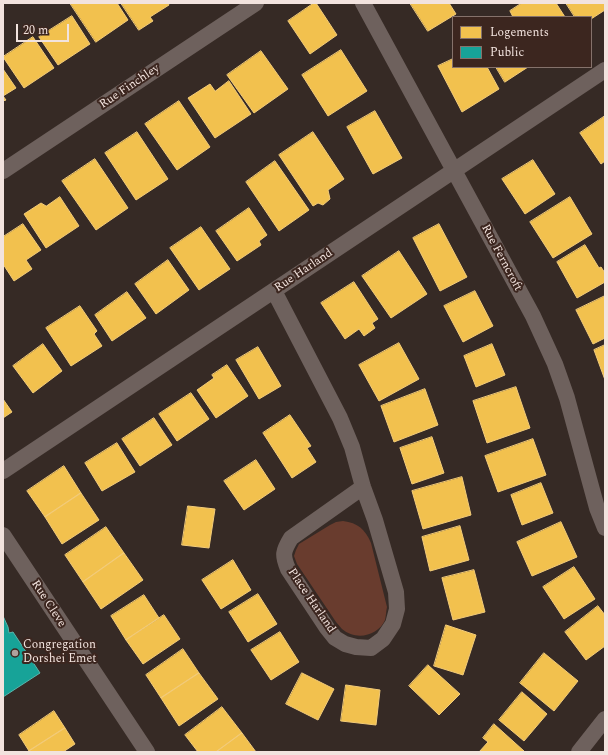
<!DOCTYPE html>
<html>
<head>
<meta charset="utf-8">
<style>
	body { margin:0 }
	#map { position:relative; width:608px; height:755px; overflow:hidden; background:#362a25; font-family:Spectral,serif }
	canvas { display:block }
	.frame { position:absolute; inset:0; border:4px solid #f2e3de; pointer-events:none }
	.legend { position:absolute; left:452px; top:16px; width:140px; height:52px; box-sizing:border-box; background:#3c261f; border:1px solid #85726b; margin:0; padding:5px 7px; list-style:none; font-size:12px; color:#f2e3de }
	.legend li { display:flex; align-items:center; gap:8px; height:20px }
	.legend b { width:20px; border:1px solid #85726b }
	.scale { position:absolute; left:16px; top:24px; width:53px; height:18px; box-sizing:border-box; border:2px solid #f2e3de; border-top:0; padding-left:5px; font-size:12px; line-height:14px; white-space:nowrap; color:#f2e3de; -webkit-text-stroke:3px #3c261f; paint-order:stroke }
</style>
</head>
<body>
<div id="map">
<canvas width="608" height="755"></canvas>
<div class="frame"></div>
<ul class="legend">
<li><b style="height:11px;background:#f2c14e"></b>Logements</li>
<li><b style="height:11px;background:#17a398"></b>Public</li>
</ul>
<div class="scale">20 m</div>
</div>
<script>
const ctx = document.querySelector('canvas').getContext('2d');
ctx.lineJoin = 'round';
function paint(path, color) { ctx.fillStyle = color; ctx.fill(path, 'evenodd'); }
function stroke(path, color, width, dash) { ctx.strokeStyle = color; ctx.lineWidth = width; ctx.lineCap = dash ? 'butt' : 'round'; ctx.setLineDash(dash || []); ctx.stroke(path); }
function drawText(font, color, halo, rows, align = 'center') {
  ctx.font = font + ' Spectral,serif'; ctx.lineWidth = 4; ctx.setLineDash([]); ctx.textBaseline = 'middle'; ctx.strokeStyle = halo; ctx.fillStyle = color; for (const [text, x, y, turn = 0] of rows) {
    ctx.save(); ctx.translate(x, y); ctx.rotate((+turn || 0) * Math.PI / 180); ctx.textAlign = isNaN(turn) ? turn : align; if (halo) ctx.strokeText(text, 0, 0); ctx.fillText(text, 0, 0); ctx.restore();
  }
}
const green = new Path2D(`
	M343 521C358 523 365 529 371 543L387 607C386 611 386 616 385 620 378 636 356 641 342 629 340 627 338 624 336 622L297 564 294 556 296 550 299 544 330 525 336 522Z`);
const homes = new Path2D(`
	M70 3H117L128 20 96 42Z
	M121 3H168L169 5 150 17 153 21 139 30Z
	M314 3H316L337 35 310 54 288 21Z
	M410 3H449L456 14 428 31Z
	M522 3H556L565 17H513L510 11Z
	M566 3H605V10L591 19V17H579V16L575 17Z
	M72 16 90 44 58 65 39 37Z
	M33 37 54 68 24 88 3 57Z
	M341 50 367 91 328 116 302 75Z
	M261 51 288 89 254 113 227 75Z
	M453 59V67H487L499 89 462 112 438 66Z
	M496 67H528L505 82Z
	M3 69 16 88 3 96 6 100 3 101Z
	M229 81 251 114 215 138 188 98 210 84 215 91Z
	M179 101 210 147 177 170 145 124Z
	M375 111 402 158 373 174 347 127Z
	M605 116V161L601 164 580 133Z
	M137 132 168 179 136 200 105 153Z
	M313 132 344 179 328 190 330 199 323 205 318 203 313 206 279 155Z
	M95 159 128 208 96 230 62 181Z
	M533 160 555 194 525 214 502 179Z
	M275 161 309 210 279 231 246 182Z
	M60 197 79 226 46 248 24 214 41 203 46 206Z
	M570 197 592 234 553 258 530 222Z
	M249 208 267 235 259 241 261 245 237 261 216 231Z
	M23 224 41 250 26 260 32 269 14 281 3 264V237Z
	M439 224 467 277 440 291 413 238Z
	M201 227 230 269 199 290 170 248Z
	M585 245 599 268 601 267 605 273V282L577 298 557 262Z
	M399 251 427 294 391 318 362 276Z
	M168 260 189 290 156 314 135 284Z
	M354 282 378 319 372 323 375 328 364 336 359 329 345 339 321 303Z
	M475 291 493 326 463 342 444 306Z
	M127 292 146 318 112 341 95 315Z
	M605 296V338L593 344 576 310Z
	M80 306 97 331 94 334 102 346 71 366 46 328Z
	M399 343 419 379 379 401 359 365Z
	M43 344 62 371 33 393 13 366Z
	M492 344 505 375 476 387 464 356Z
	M605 345V380L594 350Z
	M258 347 281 386 259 399 236 360Z
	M227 365 248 396 216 418 197 390 214 378 212 375Z
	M516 387 530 428 487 443 473 401Z
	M425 389 438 425 394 442 381 406Z
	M191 393 209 419 177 441 159 414Z
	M3 399 12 412 3 418Z
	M290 415 311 446 307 448 316 462 292 478 263 433Z
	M154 418 172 445 140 466 122 439Z
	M432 437 444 473 412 484 400 448Z
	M533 439 546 475 498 492 485 456Z
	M117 443 135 472 102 491 85 463Z
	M256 460 275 489 244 510 224 481Z
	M64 466 81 493 45 517 27 491Z
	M462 477 471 515 423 529 412 491Z
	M541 483 553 513 522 525 511 495Z
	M81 493 99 520 62 544 45 517Z
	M188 506 215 509 209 548 182 545Z
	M561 522 577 557 532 576 517 542Z
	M460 526 469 560 430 571 422 537Z
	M106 527 124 553 83 582 65 555Z
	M124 553 143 580 101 609 83 582Z
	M233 560 251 590 221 609 202 580Z
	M574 567 595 599 564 619 543 587Z
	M474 570 485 612 453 620 442 578Z
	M258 594 277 624 248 642 229 612Z
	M144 595 159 618 126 640 111 616Z
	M598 606 605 615V646L586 660 565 632Z
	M164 615 180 639 143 664 126 640Z
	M446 625 476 635 463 675 434 666Z
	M280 632 299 662 271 680 251 650Z
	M183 649 199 673 161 698 146 675Z
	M544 653 578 681 554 711 520 683Z
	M428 665 460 694 439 715 409 686Z
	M199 673 218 699 179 726 161 698Z
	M302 673 334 689 318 720 286 704Z
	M346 685 380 690 376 725 341 721Z
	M522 692 547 714 524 741 499 720Z
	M222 707 242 733 216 752H198L185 735Z
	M54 711 65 728 29 751 19 735Z
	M494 724 524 751V752H479L488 742 483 738Z
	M65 728 75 744 63 752H30L29 751Z
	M242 733 256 752H216Z`);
const public = new Path2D(`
	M3 616 8 627 9 633 13 632 40 673 3 697Z`);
const minor = new Path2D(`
	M363 3 533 316 555 364 567 398 597 508 605 528
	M3 171 256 3
	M274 291 340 418 352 447 363 487 375 520 396 592 397 609 393 624 383 639 371 648 356 647 345 644 335 638 327 628 288 569C282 555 283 551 291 538L363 487
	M3 471C204 338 404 203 605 70
	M3 535 147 752
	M579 752 605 719`);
const markers = [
	[15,653,4,"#b0a29d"]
];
const streetNames = [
	["Rue Finchley",130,87,-34],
	["Rue Ferncroft",501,258,62],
	["Rue Harland",304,271,-34],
	["Place Harland",311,601,56],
	["Rue Cleve",48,604,57]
];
const poiNames = [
	["Congregation",23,646],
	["Dorshei Emet",23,660]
];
paint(green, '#693c2e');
paint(homes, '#f2c14e');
stroke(homes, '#f2cb79', 1);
paint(public, '#17a398');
stroke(public, '#59b6ad', 1);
stroke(minor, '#6e615d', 16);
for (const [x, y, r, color] of markers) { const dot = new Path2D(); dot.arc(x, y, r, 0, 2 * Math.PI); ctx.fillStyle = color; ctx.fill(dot); stroke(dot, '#3c261f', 1.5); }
drawText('12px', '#f2e3de', '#3c261f', streetNames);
drawText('12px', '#f2e3de', '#3c261f', poiNames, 'left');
</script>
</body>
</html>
